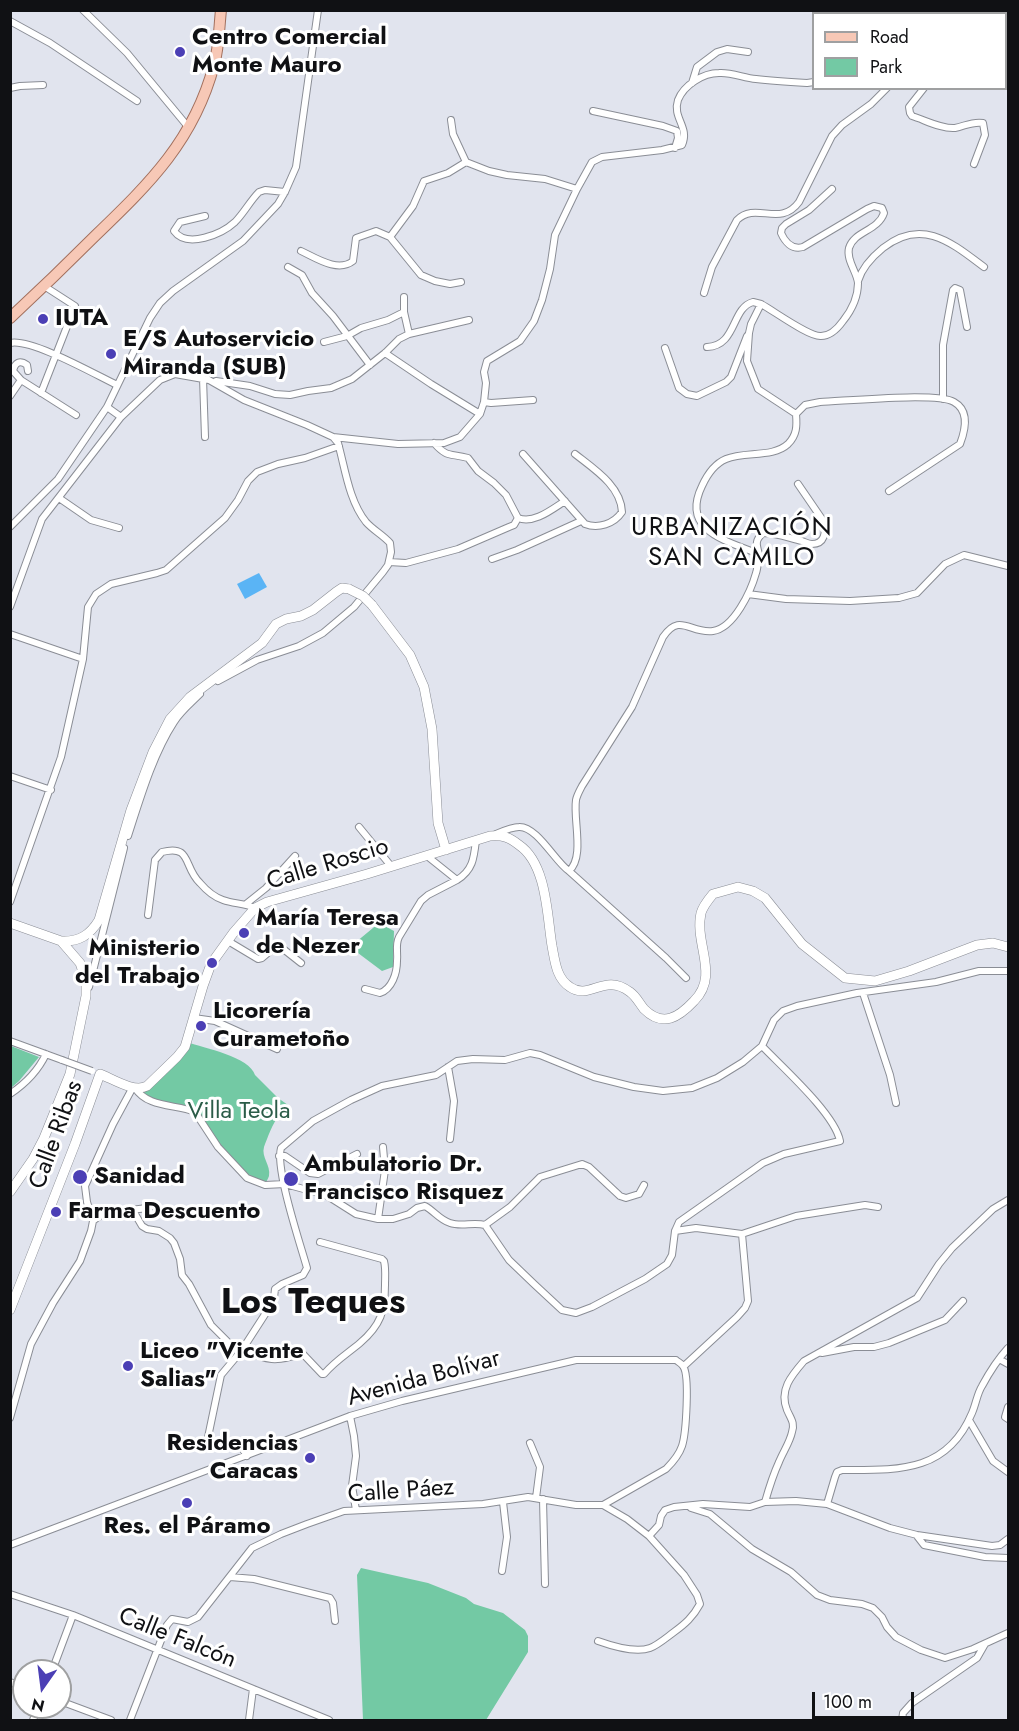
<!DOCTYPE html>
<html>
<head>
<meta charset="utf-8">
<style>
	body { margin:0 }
	#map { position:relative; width:1019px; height:1731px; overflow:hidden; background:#e1e4ee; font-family:Jost,sans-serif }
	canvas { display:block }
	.frame { position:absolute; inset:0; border:12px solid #101114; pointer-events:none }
	.legend { position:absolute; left:812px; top:12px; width:195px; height:78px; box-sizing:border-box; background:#fff; border:2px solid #9fa0a1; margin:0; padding:8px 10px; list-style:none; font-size:18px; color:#101114 }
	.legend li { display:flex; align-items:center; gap:12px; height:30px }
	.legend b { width:30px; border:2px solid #9fa0a1 }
	.north { position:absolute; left:12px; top:1659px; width:60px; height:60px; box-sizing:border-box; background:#fff; border:2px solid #9fa0a1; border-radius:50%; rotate:194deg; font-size:16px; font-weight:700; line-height:24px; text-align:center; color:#101114 }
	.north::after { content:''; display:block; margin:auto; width:21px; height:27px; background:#4b3fb5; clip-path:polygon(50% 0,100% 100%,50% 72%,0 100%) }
	.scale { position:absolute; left:812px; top:1692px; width:102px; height:27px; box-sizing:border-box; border:3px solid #101114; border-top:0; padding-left:8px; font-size:18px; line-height:21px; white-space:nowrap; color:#101114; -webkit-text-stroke:4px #fff; paint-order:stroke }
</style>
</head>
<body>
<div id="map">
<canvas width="1019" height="1731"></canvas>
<div class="frame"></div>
<ul class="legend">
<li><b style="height:8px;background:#f7c8b6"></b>Road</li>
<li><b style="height:16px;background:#73c9a4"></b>Park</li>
</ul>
<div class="north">N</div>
<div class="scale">100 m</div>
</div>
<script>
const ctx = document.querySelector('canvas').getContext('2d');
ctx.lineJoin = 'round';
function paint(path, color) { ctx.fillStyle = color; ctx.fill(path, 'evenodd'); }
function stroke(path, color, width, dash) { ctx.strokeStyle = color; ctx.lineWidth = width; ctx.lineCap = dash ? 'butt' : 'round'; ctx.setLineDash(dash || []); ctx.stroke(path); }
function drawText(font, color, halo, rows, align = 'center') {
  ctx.font = font + ' Jost,sans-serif'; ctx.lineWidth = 6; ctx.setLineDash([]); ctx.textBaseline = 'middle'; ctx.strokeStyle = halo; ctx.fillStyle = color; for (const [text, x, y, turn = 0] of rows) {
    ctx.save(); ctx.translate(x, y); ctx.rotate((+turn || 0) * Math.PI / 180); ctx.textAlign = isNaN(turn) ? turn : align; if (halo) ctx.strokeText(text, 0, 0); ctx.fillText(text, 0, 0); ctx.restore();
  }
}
const green = new Path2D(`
	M379 923 394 931 393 967 382 971 350 947Z
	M187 1042C204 1048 250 1057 255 1075L278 1098 288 1105C286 1111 283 1111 279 1116 273 1122 267 1139 264 1147 261 1157 271 1165 269 1176 268 1179 266 1182 265 1185L247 1178 232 1163 195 1112 140 1096 142 1088Z
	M11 1046 39 1057 19 1081 11 1088Z
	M361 1568 428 1583 466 1598 474 1604 503 1613 525 1630 528 1636V1652L486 1720H363L357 1575Z`);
const water = new Path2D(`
	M259 573 267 587 245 599 237 584Z`);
const street = new Path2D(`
	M83 10 127 53 189 128
	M984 14 990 10
	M10 21 50 43 137 101
	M692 83 697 67 717 52 727 49 748 52
	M10 88 20 86 43 85
	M924 88 909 107 910 113 912 116C925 120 941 129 955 128 965 126 973 121 983 123L985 135 974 164
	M593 111 663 126 677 131 678 138 675 148
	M451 120 453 134 466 162 489 171 507 175 545 179 577 189
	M205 216 180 222 174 231C187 249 222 234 235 222 244 213 250 201 259 192L265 190 285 192
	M390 237 413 206 424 181 448 173 466 162
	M301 251C316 258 338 273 353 261L356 238 376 231 390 237 421 275 435 281 450 284 461 282
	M288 267 302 275 312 293 333 316 370 365
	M858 281C862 268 872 257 883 248 922 217 952 243 984 267
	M704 293 712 267 737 220C756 201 780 228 799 202L832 136 842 125 871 104 887 88
	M404 297V312L409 334
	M324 342 347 336 361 328 388 320 404 312
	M10 343C31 338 96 375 117 385
	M707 347C737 346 731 308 753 302L761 304
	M665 348 679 388 687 394 697 396 726 382 731 377 747 336
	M385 353 431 384 480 414
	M28 371 27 365C20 360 15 362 13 371L21 380 76 415
	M203 378 205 437
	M216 381 250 386 275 394 290 395 308 391 331 388 352 379 385 353 399 339 409 334 469 320
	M41 393 75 306 44 286
	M10 396 21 380
	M943 399V345L953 290 955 288 960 290 967 327
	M484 402 491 403 533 400
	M107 407 121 417
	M796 414 805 405 820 402C846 401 937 392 954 402 970 411 965 431 960 444L889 491
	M333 437 398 444 444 443 460 437 480 414 484 402 486 383 484 372 487 361 520 341 534 321 542 300 550 269 555 235 577 189 592 162 602 157 662 150 682 145C690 127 672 118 678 100 684 85 703 73 719 73 731 72 744 78 756 79 773 81 790 82 807 83L814 82
	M434 443C447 458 450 453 468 458L478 471 494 483 506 495 518 518C534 524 551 510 565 501
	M523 454 585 524C598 529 614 524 622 512 621 486 594 469 575 454
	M59 498 91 520 119 528
	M10 527 58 479 107 407 150 318 160 303 173 291 243 241 278 204 285 192 296 167 318 10
	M759 554C756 544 755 540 763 533 777 533 789 538 802 541 805 542 808 544 812 544 825 544 826 532 824 522L798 484
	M492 559 517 550 581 521
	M389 562 406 563 458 549 509 527 514 525 518 518
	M748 594 786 599 850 601 899 598 917 593 945 564 964 555 1008 566
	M10 607 42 519 121 417 160 380 175 374 209 380 244 400 307 425 333 437 338 443C345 468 349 501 366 522 373 530 383 535 390 543L391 552 388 565 383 572 354 607 323 633 299 646 257 660 218 681
	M10 634 83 659
	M10 776 51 790
	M359 827 391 866
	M496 834C503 831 512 827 519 827 537 826 556 863 569 871 585 857 573 820 576 800 577 795 580 790 582 786L632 707 663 637C680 612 690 634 713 631 734 628 751 591 756 573 758 567 758 560 759 554 727 541 680 531 702 486 707 475 714 464 726 459 745 451 773 458 788 444 797 435 797 426 796 414L758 389 747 361 749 333 751 324 761 304C774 311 809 337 821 336 831 336 838 328 843 321 851 311 858 297 858 283 857 272 846 260 849 248 854 231 878 231 884 213L882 208 874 206 867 209 803 247C792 250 785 242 781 233L782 228 786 224 809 210 832 189
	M128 836C140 799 153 754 174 722 181 711 191 703 200 694
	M569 871 666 958 686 978
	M457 880C473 870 474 858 476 840
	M10 902 61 757 83 659 88 607 96 594 111 584 157 573 166 570 225 518 238 500 248 481 257 472 278 464 305 458 339 446
	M246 904 266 888 295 856
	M148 915 155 860 162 852C192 844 183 867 200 883 206 890 214 897 223 900 234 904 244 903 255 908
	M228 941 258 959 262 958 275 947 282 948 301 963
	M89 987 124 848
	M365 989 380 993C392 989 397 973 397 961 398 952 395 945 399 937L421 901 428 895 457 880 427 856
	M863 993 890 1075 896 1103
	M194 1018 215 1021 277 1049
	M10 1041 62 1060
	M448 1067 454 1101 450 1139
	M135 1088C148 1108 175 1104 195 1112L218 1147 247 1178 265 1185 285 1184 326 1195 356 1214 378 1219H393L409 1214 417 1208 425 1206C434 1211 440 1220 450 1223 461 1227 473 1222 485 1225L509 1260 534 1284 562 1310 576 1313 592 1307 645 1279 667 1264 672 1255 675 1231 696 1228 742 1234 748 1301 745 1308 737 1317 684 1366
	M10 1094C25 1084 38 1071 46 1054
	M279 1156H285L310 1173 318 1174 357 1154
	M128 1209 135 1214 142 1226 147 1229 159 1231 170 1238 174 1243 180 1259 182 1275 189 1284 211 1325 229 1343 242 1350 221 1375 207 1442 242 1448 247 1456
	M378 1219 385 1170 383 1147
	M93 1221C115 1202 129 1215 152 1206
	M485 1225 510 1207 540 1177 582 1164 589 1167 620 1196 626 1198 639 1194 644 1185
	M675 1231 679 1222 763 1163 784 1154 840 1141C835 1114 782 1067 762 1046
	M742 1234 796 1216 865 1205 878 1207
	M320 1242 382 1259 384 1261C386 1269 385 1277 385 1285 385 1311 381 1325 360 1343 347 1354 336 1360 324 1374H322L302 1353C276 1363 267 1360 242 1350L271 1305 274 1298 275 1289 282 1284 303 1275 307 1268C300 1243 275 1169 281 1148L313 1121 351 1100 382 1086 436 1075 457 1061 473 1059 505 1060 530 1053 540 1055 594 1077 634 1087 663 1091 692 1088 717 1078 743 1062 762 1046 774 1020 783 1011 797 1006 857 993 936 982 979 971H1008
	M822 1353 854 1347H874L889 1343 945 1320 963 1301
	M999 1359 1008 1364
	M1008 1407 1005 1417 1008 1419
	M350 1416 354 1436 356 1456 352 1486 356 1510
	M10 1418 31 1344 53 1303 80 1261 91 1231 93 1221 87 1202 85 1186 113 1124 133 1087
	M969 1420 993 1461 1008 1472
	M530 1443 540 1467 536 1498
	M543 1499 545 1584
	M765 1502C769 1488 773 1475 779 1462 783 1452 790 1442 792 1432 795 1423 791 1419 787 1410 779 1390 791 1376 804 1361L917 1298 939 1264 952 1248 993 1209 1008 1200
	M827 1504 835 1477 837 1472 842 1470C898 1470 947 1473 972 1413 976 1404 977 1394 982 1386 989 1373 998 1359 1008 1348
	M691 1508 710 1514 752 1549 791 1572 817 1595 830 1600 862 1604 873 1608 882 1617 887 1627 896 1637 921 1650 945 1658 973 1649 1008 1633
	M649 1536 659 1525 661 1516 665 1510 674 1507 703 1504 750 1507 765 1502 796 1501 827 1504 890 1528 917 1535 992 1546 1000 1545 1008 1539
	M917 1536 924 1545 985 1557 1008 1558
	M10 1545 350 1416 402 1401 576 1360H676C678 1362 681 1363 683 1366 690 1375 686 1434 682 1446 679 1455 673 1462 666 1469L603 1505
	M502 1571 507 1537 503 1502
	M230 1577 254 1579 330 1598 333 1603 335 1621
	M10 1594 73 1615 329 1720
	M52 1671 73 1615
	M10 1682 24 1687
	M60 1701 111 1720
	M33 1720 38 1707
	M130 1720 167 1625 172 1619 188 1622 198 1617 252 1548 281 1534 307 1524 344 1511 483 1504 528 1497 576 1505H603L627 1519 649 1536 684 1575 697 1595 700 1604C693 1617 685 1624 674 1632 667 1637 658 1645 650 1648 636 1653 612 1646 598 1641
	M249 1720 253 1689
	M902 1720 903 1713 912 1703 977 1658 985 1644`);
const secondary = new Path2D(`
	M372 605 410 655 424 687 432 729 438 823 446 850
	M10 923 61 941 80 963 86 980V996L70 1074 44 1138 33 1159 10 1192
	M61 941C79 942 90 935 99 920L131 810 153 752 170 719 190 697 262 643 276 624 286 619 301 616 313 610 336 592 342 588 349 589
	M10 1310 75 1144 100 1074C113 1079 134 1093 147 1086L177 1057 185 1047 203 986 211 964 234 932 255 908 267 902 367 874 490 836C503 835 509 837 519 845 547 864 547 916 552 946 555 961 556 978 570 987 590 1001 604 972 630 992 636 996 639 1003 644 1009 663 1028 679 1017 694 1001 720 975 694 944 701 913 703 906 708 900 713 894L738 887 753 891 765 898 802 944 845 978 875 981 909 971 977 945 993 943 1008 947`);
const primary = new Path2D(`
	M10 318C39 291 68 263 96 235 150 183 194 140 214 65 219 48 219 28 221 10`);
const streetBridge = new Path2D(`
	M62 1060 92 1071`);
const secondaryBridge = new Path2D(`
	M349 589 363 596 372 605`);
const markers = [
	[180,52,6,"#4b3fb5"],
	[43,319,6,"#4b3fb5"],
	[111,354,6,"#4b3fb5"],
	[244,933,6,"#4b3fb5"],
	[212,963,6,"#4b3fb5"],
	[201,1026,6,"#4b3fb5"],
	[80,1177,8,"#4b3fb5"],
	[291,1179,8,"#4b3fb5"],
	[56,1212,6,"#4b3fb5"],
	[128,1366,6,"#4b3fb5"],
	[310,1458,6,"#4b3fb5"],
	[187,1503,6,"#4b3fb5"]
];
const poiNames = [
	["Centro Comercial",192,38],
	["Monte Mauro",192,66],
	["IUTA",55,319],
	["E/S Autoservicio",123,340],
	["Miranda (SUB)",123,368],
	["María Teresa",256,919],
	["de Nezer",256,947],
	["Ministerio",200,949,"right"],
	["del Trabajo",200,977,"right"],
	["Licorería",213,1012],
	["Curametoño",213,1040],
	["Ambulatorio Dr.",304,1165],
	["Francisco Risquez",304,1193],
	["Sanidad",94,1177],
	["Farma Descuento",68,1212],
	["Liceo \"Vicente",140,1352],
	["Salias\"",140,1380],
	["Residencias",298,1444,"right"],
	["Caracas",298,1472,"right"],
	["Res. el Páramo",187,1527,"center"]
];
const streetNames = [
	["Calle Roscio",328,865,-17],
	["Calle Ribas",57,1135,-70],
	["Avenida Bolívar",424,1379,-15],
	["Calle Páez",401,1492,-4],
	["Calle Falcón",177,1639,22]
];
const parkNames = [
	["Villa Teola",239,1112]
];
const neighbourhoodNames = [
	["URBANIZACIÓN",732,529],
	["SAN CAMILO",732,559]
];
const townNames = [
	["Los Teques",313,1304]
];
paint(green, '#73c9a4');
paint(water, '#5ab4f5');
stroke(street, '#8a8d95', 8);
stroke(secondary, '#8a8d95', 10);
stroke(primary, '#a2705e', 12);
stroke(street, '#fff', 6);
stroke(secondary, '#fff', 9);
stroke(primary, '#f7c8b6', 10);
stroke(streetBridge, '#8a8d95', 8, []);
stroke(secondaryBridge, '#8a8d95', 10, []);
stroke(streetBridge, '#fff', 6);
stroke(secondaryBridge, '#fff', 9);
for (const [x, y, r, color] of markers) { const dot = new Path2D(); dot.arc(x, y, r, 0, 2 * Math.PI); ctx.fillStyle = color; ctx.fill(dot); stroke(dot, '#fff', 2); }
drawText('bold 24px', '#101114', '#fff', poiNames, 'left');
drawText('24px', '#101114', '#fff', streetNames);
drawText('24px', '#2b5c48', '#fff', parkNames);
ctx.letterSpacing = '1.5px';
drawText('26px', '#101114', '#fff', neighbourhoodNames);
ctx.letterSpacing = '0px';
drawText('bold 36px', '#101114', '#fff', townNames);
</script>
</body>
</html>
